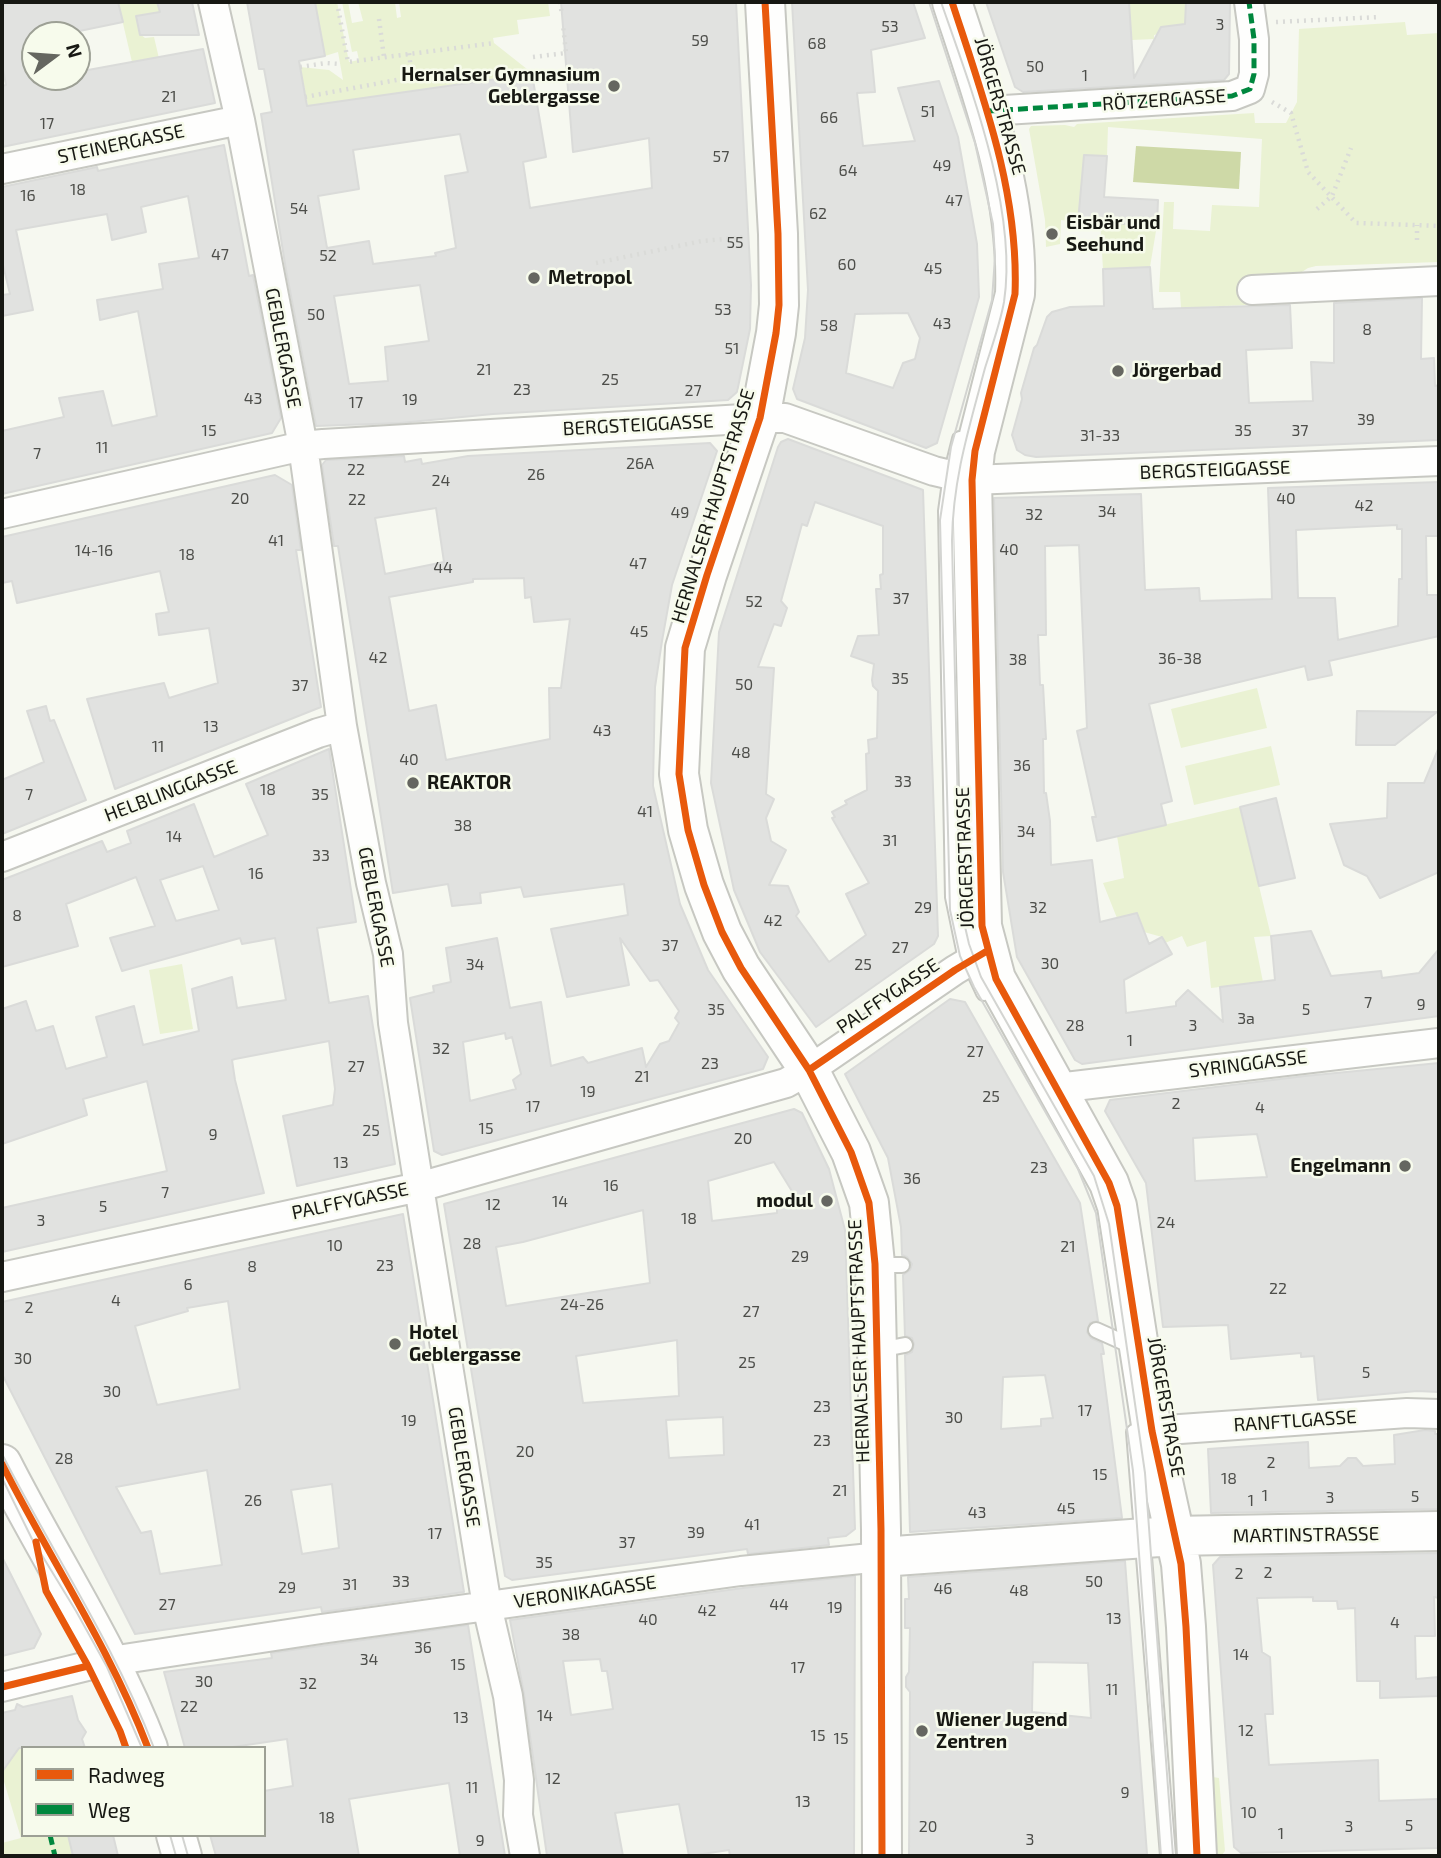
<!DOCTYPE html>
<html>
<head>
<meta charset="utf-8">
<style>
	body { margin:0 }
	#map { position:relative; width:1441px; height:1858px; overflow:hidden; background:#f6f8f0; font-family:"Exo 2",sans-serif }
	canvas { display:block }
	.frame { position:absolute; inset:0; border:4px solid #171813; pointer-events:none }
	.legend { position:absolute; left:21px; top:1746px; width:245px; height:91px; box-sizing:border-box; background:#f7fbec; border:2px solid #9da095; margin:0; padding:9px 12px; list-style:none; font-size:21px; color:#171813 }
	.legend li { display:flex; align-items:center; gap:14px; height:35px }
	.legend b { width:35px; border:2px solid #9da095 }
	.north { position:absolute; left:21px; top:21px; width:70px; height:70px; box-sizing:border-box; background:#f7fbec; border:2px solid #9da095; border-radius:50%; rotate:74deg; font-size:19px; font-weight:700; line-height:28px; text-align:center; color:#171813 }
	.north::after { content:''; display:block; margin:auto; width:24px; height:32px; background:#656660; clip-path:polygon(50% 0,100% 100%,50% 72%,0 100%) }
</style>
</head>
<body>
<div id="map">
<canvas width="1441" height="1858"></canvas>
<div class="frame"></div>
<ul class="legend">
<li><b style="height:9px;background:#e8590c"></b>Radweg</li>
<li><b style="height:9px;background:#00873e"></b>Weg</li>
</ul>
<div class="north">N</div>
</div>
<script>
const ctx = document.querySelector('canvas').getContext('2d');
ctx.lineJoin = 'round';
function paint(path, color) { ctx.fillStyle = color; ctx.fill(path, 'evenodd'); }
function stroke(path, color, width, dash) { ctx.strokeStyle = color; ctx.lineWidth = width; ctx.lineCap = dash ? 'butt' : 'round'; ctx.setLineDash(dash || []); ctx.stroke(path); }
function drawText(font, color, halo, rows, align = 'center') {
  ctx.font = font + ' "Exo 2",sans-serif'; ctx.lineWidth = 5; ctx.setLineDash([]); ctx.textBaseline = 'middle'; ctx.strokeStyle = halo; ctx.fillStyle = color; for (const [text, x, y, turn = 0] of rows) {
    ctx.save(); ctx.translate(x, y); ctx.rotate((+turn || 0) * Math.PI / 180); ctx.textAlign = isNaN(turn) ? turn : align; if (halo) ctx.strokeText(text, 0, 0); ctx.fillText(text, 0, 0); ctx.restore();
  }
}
const green = new Path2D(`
	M118 2H157L160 12 148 14 150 21 142 24 139 29 140 34 145 38 154 37 161 67 135 75Z
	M315 2H337L349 62 359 60 357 51 352 52 342 2H348L352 23 363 21 358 2H395L397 18 401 17 399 2H548L550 16 517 20 519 34 493 38 494 43 532 73 308 106 300 67 329 70 343 80 338 52 325 56Z
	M1129 2H1186L1185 32 1171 26 1161 27 1158 34 1154 35V39L1132 40Z
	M1405 22 1407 35 1439 33V262L1316 266 1308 268 1294 277 1245 279 1246 305 1181 308 1180 292H1159L1164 202H1174L1173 229 1210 231 1212 205 1259 207 1262 139 1108 127 1107 156 1084 155 1078 222 1061 220 1060 244 1046 247 1045 220 1029 129 1031 126 1065 125 1074 127 1077 124 1254 113 1255 123H1286L1297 102 1299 29Z
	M1100 221 1157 225 1150 267 1103 269Z
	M1257 688 1267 728 1181 748 1171 709Z
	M1271 746 1280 785 1194 805 1185 766Z
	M1240 807 1271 936 1254 937 1263 982 1211 988 1206 941 1187 947 1182 936 1165 943 1162 937 1144 932 1117 918 1103 883 1124 878 1117 836Z
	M182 964 193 1029 160 1034 149 970Z
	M22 1745 23 1835H68L79 1852 72 1856H2V1843L21 1838 2 1775V1748Z
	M1212 1773 1213 1777 1219 1778 1225 1851 1222 1855 1213 1856Z`);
const water = new Path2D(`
	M1136 146 1241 152 1239 189 1133 182Z`);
const building = new Path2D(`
	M2 2H118L123 22 60 35H35V77H77V72L203 49 215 103 2 147V86L6 85 2 64Z
	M157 2H192L199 35H140L136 16 160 12Z
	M247 2H315L325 56 299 61 307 106 532 74 546 157 523 162 530 208 652 188 649 138 573 152 561 2H736L751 285 750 329 737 392 728 400 493 414 400 423 316 426 286 270 261 114 272 112 264 69H259ZM460 134 468 172 445 176 456 248 435 253 436 256 373 264 369 241 327 248 318 196 359 189 353 150ZM420 285 429 341 385 347 388 381 349 384 334 296Z
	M792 2H913L925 38 871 50 875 92 857 93 863 146 915 141 898 88 939 81 958 137 977 244 979 297 937 443 926 448 797 399 793 389 805 338 808 290ZM908 313 920 338 915 359 903 363 893 388 846 373 855 314Z
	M986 2H1129L1134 78 1161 27 1185 24 1186 2H1230L1229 74 1224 80 1023 92 1015 87Z
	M224 145 249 276 253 275 281 418 272 433 2 494V431L64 417 59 398 103 391 112 426 157 416 138 311 100 320 97 300 163 289 159 264 199 258 188 196 141 207 146 232 112 240 107 214 16 230 33 310 2 316V295L10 294 2 261V187L97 167 98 171Z
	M1084 155 1107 156 1104 197 1158 200 1157 225 1078 222Z
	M1150 267 1153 309 1290 305 1292 348 1246 350 1249 403 1313 401 1311 362 1334 363V303L1422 298 1421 359 1434 358 1435 386 1439 385V440L1036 457 1025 455 1017 450 1012 435 1022 399 1021 393 1034 348 1037 345 1047 317 1052 312 1070 307 1104 306 1103 269Z
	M788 439 923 490 938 936 934 944 816 1027 760 952 750 928 734 890 711 783 719 632 778 447 781 442ZM815 502 883 526V574L880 575 881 589H876L879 635 858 636 851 656 874 664 872 680 873 686 878 691 877 738 868 740 869 753 866 754 867 790 845 801 847 804 832 812 835 817 832 818 869 883 846 894 866 935 829 962 796 916 799 912 788 886 769 885 786 850 771 841 766 818 774 799 766 794 774 668 758 667 774 624 781 626 787 608 781 601 802 524 807 526Z
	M710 443 717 451 672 585 662 641 655 687 653 786 680 904 708 970 768 1057 763 1069 442 1155 434 1151 410 998 434 992 433 986 451 982 446 948 497 938 510 1008 541 1002 551 1066 583 1057 588 1063 642 1048 646 1067 660 1044 669 1041 679 1023 675 1018 679 1011 658 980 650 981 620 938 629 985 567 997 551 929 628 915 624 884 524 897 521 887 480 893 481 903 452 906 448 884 393 893 338 546H334L322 465 326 460 404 456 405 462 421 459 422 464 468 456ZM436 508 444 562 385 574 375 518ZM524 578 525 598 531 597 534 622 570 619 561 688H549L550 739 446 760 436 705 409 711 389 597 473 582V579ZM505 1033 506 1039 512 1037 521 1074 513 1080 516 1089 470 1101 463 1042Z
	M275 475 292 485 301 550H296L321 707 115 789 87 699 164 683 169 698 218 683 209 628 159 635 156 614 169 612 160 571 17 603 12 581 2 583V537Z
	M1439 482V536H1426L1427 595H1439V636L1329 661 1332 675 1308 680 1305 666 1149 704 1172 801 1161 804 1166 825 1097 841 1092 817H1096L1077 731 1087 728 1079 545 1045 546 1046 635H1038L1040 685H1043L1046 739H1043L1044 793H1046L1050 821 1051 865 1092 860 1100 922 1137 913 1149 944 1162 937 1172 954 1124 980 1126 1013 1176 1006V1002L1188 990 1223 1022 1220 987 1275 980 1271 936 1311 931 1331 976 1381 971 1382 978 1419 973 1439 949V1016L1082 1064 1075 1060 1017 957 1003 872 994 498 1141 494 1145 590 1199 588 1200 601 1272 599 1268 488ZM1397 525V529H1402V579H1399L1398 626 1338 640 1335 598H1298L1296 530Z
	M46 706 50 721 54 720 86 800 2 834V780L44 762 27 711Z
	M1357 711 1437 712 1395 745H1356Z
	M1439 747V872L1380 898 1367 876 1344 865 1330 824 1387 818 1388 783H1424Z
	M329 749 356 922 317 928 329 1003 368 996 395 1164 297 1186 283 1116 333 1105 335 1089 329 1041 235 1059 232 1060 235 1080 264 1193 2 1252V1208L167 1171 147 1081 83 1099 87 1115 2 1144V1009L26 1001 36 1031 53 1026 66 1069 107 1057 96 1017 134 1006 143 1045 199 1031 192 989 232 977 237 1008 286 1000 275 938 242 944 240 938 122 971 110 938 155 926 136 877 66 904 78 946 2 967V880L102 841 107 852 131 843 127 831 194 804 214 857 268 835 246 784ZM203 866 219 910 176 921 160 880Z
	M1276 798 1295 878 1259 886 1240 807Z
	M950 999 965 1002 1080 1203 1098 1321 1090 1323 1087 1332 1091 1338 1102 1343 1104 1354H1101L1122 1518 910 1532 905 1355 912 1352 914 1344 912 1338 905 1336 903 1275 910 1270 912 1264 907 1257 902 1255 901 1227 888 1158 845 1074ZM1045 1375 1053 1418 1041 1419V1426L1001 1429 1003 1377Z
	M1439 1063V1392L1417 1391 1318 1400 1314 1356 1301 1357V1353L1231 1359 1228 1325 1163 1327 1146 1183 1105 1111 1110 1100 1305 1076ZM1257 1134 1267 1177 1195 1181 1193 1138Z
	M794 1109 802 1113 829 1169 845 1230 855 1529 846 1536 828 1538 829 1545 748 1554 747 1549 512 1580 505 1576 444 1204ZM774 1162 798 1201 777 1209V1213L712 1221 708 1181ZM643 1210 650 1283 506 1306 496 1247 523 1242ZM677 1340 679 1396 583 1403 576 1356ZM723 1417 724 1455 669 1458 666 1420Z
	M403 1214 464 1592 322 1612 321 1607 135 1634 2 1374V1302ZM228 1301 240 1389 157 1405 135 1326 188 1311 187 1308ZM207 1470 222 1565 160 1574 151 1531 141 1533 116 1487ZM332 1484 339 1548 302 1554 291 1490Z
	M1425 1430 1435 1431V1434H1439V1509L1211 1513 1208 1449 1308 1442 1309 1468 1340 1466 1348 1458H1356L1363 1466 1395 1464 1394 1435Z
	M1439 1553V1598L1434 1597 1435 1636H1415L1416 1679 1439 1677V1696L1380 1698V1681H1357L1355 1608 1338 1609 1337 1601H1313V1597L1257 1598 1262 1652 1270 1657 1273 1714H1265L1269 1765 1378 1760 1379 1801 1439 1799V1848L1241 1853 1234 1847 1213 1565 1220 1557Z
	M2 1557 41 1634 34 1648 2 1656Z
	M1125 1561 1147 1854 909 1856 910 1692 906 1687V1677L909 1672 910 1628H905V1599H909L908 1577ZM1033 1662 1088 1663 1091 1718 1032 1712Z
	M855 1576 854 1856H730L729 1850 689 1856 679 1804 615 1813 623 1856H547L524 1694 510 1620 743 1588ZM600 1659 602 1671H607L613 1709 571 1715 563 1661Z
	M468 1625 505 1856H460L449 1783 349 1799 359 1856H216L210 1835H264V1791L293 1786 287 1739 226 1748H185L164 1672 272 1658 271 1653Z
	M72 1696 78 1720 86 1732 82 1739 85 1748H19L2 1772V1713L15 1710 17 1704 23 1707Z
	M68 1835H113L118 1856H73Z`);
const path = new Path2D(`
	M337 2 348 62 494 43
	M560 2 562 15
	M379 19 384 57
	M1276 22 1380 17
	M533 57 566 53 563 25
	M300 67 326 63 340 64
	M305 97 402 79 411 69 409 53
	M1272 102 1291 113 1308 172 1356 223 1439 226
	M1317 209 1332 196 1351 148
	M1417 240V225
	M596 263 702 241 747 237`);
const lane = new Path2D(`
	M960 439 951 475 946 511 953 897 964 950 984 993
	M876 1265H902
	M1096 1330 1134 1347
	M879 1350 905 1345
	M1134 1432 1168 1856`);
const street = new Path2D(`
	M213 2 240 120 303 446 342 726 371 883 388 954 393 1023 419 1187 487 1606 508 1696 519 1780 518 1815 525 1856
	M988 111 1232 96 1250 89 1254 74V39L1249 2
	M2 169 240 120
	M1252 290 1439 281
	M2 514 303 446 323 444 760 418H785L934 471 972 480 1439 461
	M2 857 318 733 342 726
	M1057 1088 1439 1043
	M2 1277 419 1187 786 1083 809 1070 955 970 987 951
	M1152 1431 1407 1413 1439 1414
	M2 1687 104 1662 321 1629 741 1571 881 1557`);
const secondary = new Path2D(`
	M765 2 778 234 779 305 776 333 760 418 707 575 685 648 679 774 688 830 704 885 722 932 741 968 809 1070 851 1152 869 1203 875 1264 881 1530 882 1856
	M952 2C983 97 1019 192 1015 294L975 451 972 480 982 926 996 979 1109 1183 1117 1206 1152 1431 1181 1564 1186 1627 1197 1856
	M2 1464C50 1559 110 1648 148 1748
	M881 1557 1173 1536 1439 1531
	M176 1835 182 1856`);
const tram = new Path2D(`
	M929 2 975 143 993 224 995 257 992 300 951 447 940 520 950 910 960 956 974 987 1078 1169 1096 1213 1133 1471 1161 1856
	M941 2C971 88 1018 211 1004 302 1000 324 992 346 985 368 969 428 953 478 952 540L960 905 969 944 981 977 1094 1176 1109 1224 1145 1473 1173 1856
	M2 1454C52 1552 114 1644 154 1748
	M2 1478 32 1539 76 1611 107 1667 142 1748
	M170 1835 176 1856
	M182 1835 188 1856`);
const quiet = new Path2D(`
	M988 111 1232 96 1250 89 1254 74V39L1249 2
	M50 1835 55 1856`);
const cycleway = new Path2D(`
	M765 2 778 234 779 305 776 333 760 418 707 575 685 648 679 774 688 830 704 885 722 932 741 968 809 1070 851 1152 869 1203 875 1264 881 1530 882 1856
	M952 2C983 97 1019 192 1015 294L975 451 972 480 982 926 996 979 1109 1183 1117 1206 1152 1431 1181 1564 1186 1627 1197 1856
	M809 1070 955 970 987 951
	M2 1464C50 1559 110 1648 148 1748
	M36 1542 46 1591 88 1666 120 1731 126 1748
	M2 1687 88 1666`);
const markers = [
	[614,86,7,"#656660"],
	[1052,234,7,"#656660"],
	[534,278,7,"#656660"],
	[1118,371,7,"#656660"],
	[413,783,7,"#656660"],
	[1405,1166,7,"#656660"],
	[827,1201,7,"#656660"],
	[395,1344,7,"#656660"],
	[922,1731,7,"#656660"]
];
const numberNames = [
	["3",1220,25],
	["53",890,27],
	["59",700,41],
	["68",817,44],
	["50",1035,67],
	["1",1085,76],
	["21",169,97],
	["51",928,112],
	["66",829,118],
	["17",47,124],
	["57",721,157],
	["49",942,166],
	["64",848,171],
	["18",78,190],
	["16",28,196],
	["47",954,201],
	["54",299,209],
	["62",818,214],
	["55",735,243],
	["47",220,255],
	["52",328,256],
	["60",847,265],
	["45",933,269],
	["53",723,310],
	["50",316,315],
	["43",942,324],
	["58",829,326],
	["8",1367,330],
	["51",732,349],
	["21",484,370],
	["25",610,380],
	["23",522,390],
	["27",693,391],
	["43",253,399],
	["19",410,400],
	["17",356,403],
	["39",1366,420],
	["15",209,431],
	["35",1243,431],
	["37",1300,431],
	["31-33",1100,436],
	["11",102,448],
	["7",37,454],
	["26A",640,464],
	["22",356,470],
	["26",536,475],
	["24",441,481],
	["20",240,499],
	["40",1286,499],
	["22",357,500],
	["42",1364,506],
	["34",1107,512],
	["49",680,513],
	["32",1034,515],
	["41",276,541],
	["40",1009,550],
	["14-16",94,551],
	["18",187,555],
	["47",638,564],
	["44",443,568],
	["37",901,599],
	["52",754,602],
	["45",639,632],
	["42",378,658],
	["36-38",1180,659],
	["38",1018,660],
	["35",900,679],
	["50",744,685],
	["37",300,686],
	["13",211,727],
	["43",602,731],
	["11",158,747],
	["48",741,753],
	["40",409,760],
	["36",1022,766],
	["33",903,782],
	["18",268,790],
	["7",29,795],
	["35",320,795],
	["41",645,812],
	["38",463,826],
	["34",1026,832],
	["14",174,837],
	["31",890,841],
	["33",321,856],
	["16",256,874],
	["29",923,908],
	["32",1038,908],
	["8",17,916],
	["42",773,921],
	["37",670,946],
	["27",900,948],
	["30",1050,964],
	["34",475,965],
	["25",863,965],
	["7",1368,1003],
	["9",1421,1005],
	["35",716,1010],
	["5",1306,1010],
	["3a",1246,1019],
	["28",1075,1026],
	["3",1193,1026],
	["1",1130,1041],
	["32",441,1049],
	["27",975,1052],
	["23",710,1064],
	["27",356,1067],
	["21",642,1077],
	["19",588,1092],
	["25",991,1097],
	["2",1176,1104],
	["17",533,1107],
	["4",1260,1108],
	["15",486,1129],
	["25",371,1131],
	["9",213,1135],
	["20",743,1139],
	["13",341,1163],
	["23",1039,1168],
	["36",912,1179],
	["16",611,1186],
	["7",165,1193],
	["14",560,1202],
	["12",493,1205],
	["5",103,1207],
	["18",689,1219],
	["3",41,1221],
	["24",1166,1223],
	["28",472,1244],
	["10",335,1246],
	["21",1068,1247],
	["29",800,1257],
	["23",385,1266],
	["8",252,1267],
	["6",188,1285],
	["22",1278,1289],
	["4",116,1301],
	["24-26",582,1305],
	["2",29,1308],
	["27",751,1312],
	["30",23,1359],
	["25",747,1363],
	["5",1366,1373],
	["30",112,1392],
	["23",822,1407],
	["17",1085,1411],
	["30",954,1418],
	["19",409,1421],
	["23",822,1441],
	["20",525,1452],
	["28",64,1459],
	["2",1271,1463],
	["15",1100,1475],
	["18",1229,1479],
	["21",840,1491],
	["1",1265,1496],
	["5",1415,1497],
	["3",1330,1498],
	["26",253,1501],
	["1",1251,1501],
	["45",1066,1509],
	["43",977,1513],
	["41",752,1525],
	["39",696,1533],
	["17",435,1534],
	["37",627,1543],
	["35",544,1563],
	["2",1268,1573],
	["2",1239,1574],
	["33",401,1582],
	["50",1094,1582],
	["31",350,1585],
	["29",287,1588],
	["46",943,1589],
	["48",1019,1591],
	["27",167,1605],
	["44",779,1605],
	["19",835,1608],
	["42",707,1611],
	["13",1114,1619],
	["40",648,1620],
	["4",1395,1623],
	["38",571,1635],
	["36",423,1648],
	["14",1241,1655],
	["34",369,1660],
	["15",458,1665],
	["17",798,1668],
	["30",204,1682],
	["32",308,1684],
	["11",1112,1690],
	["22",189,1707],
	["14",545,1716],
	["13",461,1718],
	["12",1246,1731],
	["15",818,1736],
	["15",841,1739],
	["12",553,1779],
	["11",472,1788],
	["9",1125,1793],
	["13",803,1802],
	["10",1249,1813],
	["18",327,1818],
	["5",1409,1826],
	["20",928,1827],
	["3",1349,1827],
	["1",1281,1834],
	["3",1030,1840],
	["9",480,1841]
];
const poiNames = [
	["Hernalser Gymnasium",600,75,"right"],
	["Geblergasse",600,97,"right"],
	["Eisbär und",1066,223],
	["Seehund",1066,245],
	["Metropol",548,278],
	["Jörgerbad",1132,371],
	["REAKTOR",427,783],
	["Engelmann",1391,1166,"right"],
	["modul",813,1201,"right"],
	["Hotel",409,1333],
	["Geblergasse",409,1355],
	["Wiener Jugend",936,1720],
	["Zentren",936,1742]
];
const streetNames = [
	["RÖTZERGASSE",1164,100,-4],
	["JÖRGERSTRASSE",1000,106,74],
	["STEINERGASSE",121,144,-12],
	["GEBLERGASSE",283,348,79],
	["BERGSTEIGGASSE",638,425,-3],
	["BERGSTEIGGASSE",1215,470,-2],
	["HERNALSER HAUPTSTRASSE",713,506,-73],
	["HELBLINGGASSE",171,791,-21],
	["JÖRGERSTRASSE",965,858,-92],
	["GEBLERGASSE",376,907,79],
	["PALFFYGASSE",888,996,-34],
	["SYRINGGASSE",1248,1064,-7],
	["PALFFYGASSE",350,1201,-12],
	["HERNALSER HAUPTSTRASSE",859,1341,-92],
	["JÖRGERSTRASSE",1166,1407,80],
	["RANFTLGASSE",1295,1421,-4],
	["GEBLERGASSE",464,1467,81],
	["MARTINSTRASSE",1306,1535,-1],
	["VERONIKAGASSE",585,1592,-8]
];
paint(green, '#eaf2d3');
paint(water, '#ced9a7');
paint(building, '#e1e2e0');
stroke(building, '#dadbd9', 2);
stroke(lane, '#c7c8c2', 18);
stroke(street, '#c7c8c2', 32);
stroke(secondary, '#c7c8c2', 42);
stroke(path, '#dadbd8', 4.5, [2, 5]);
stroke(lane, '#fefefd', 14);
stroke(street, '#fefefd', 28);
stroke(secondary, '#fefefd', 38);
stroke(tram, '#d3d4d1', 2);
stroke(quiet, '#00873e', 5, [10, 5]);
stroke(cycleway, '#e8590c', 7);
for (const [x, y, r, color] of markers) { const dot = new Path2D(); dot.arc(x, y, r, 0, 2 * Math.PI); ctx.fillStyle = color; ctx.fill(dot); stroke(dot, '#f7fbec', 2.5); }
drawText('16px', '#4d4e4a', null, numberNames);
drawText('bold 19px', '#171813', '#f7fbec', poiNames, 'left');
drawText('19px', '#171813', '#f7fbec', streetNames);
</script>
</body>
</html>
